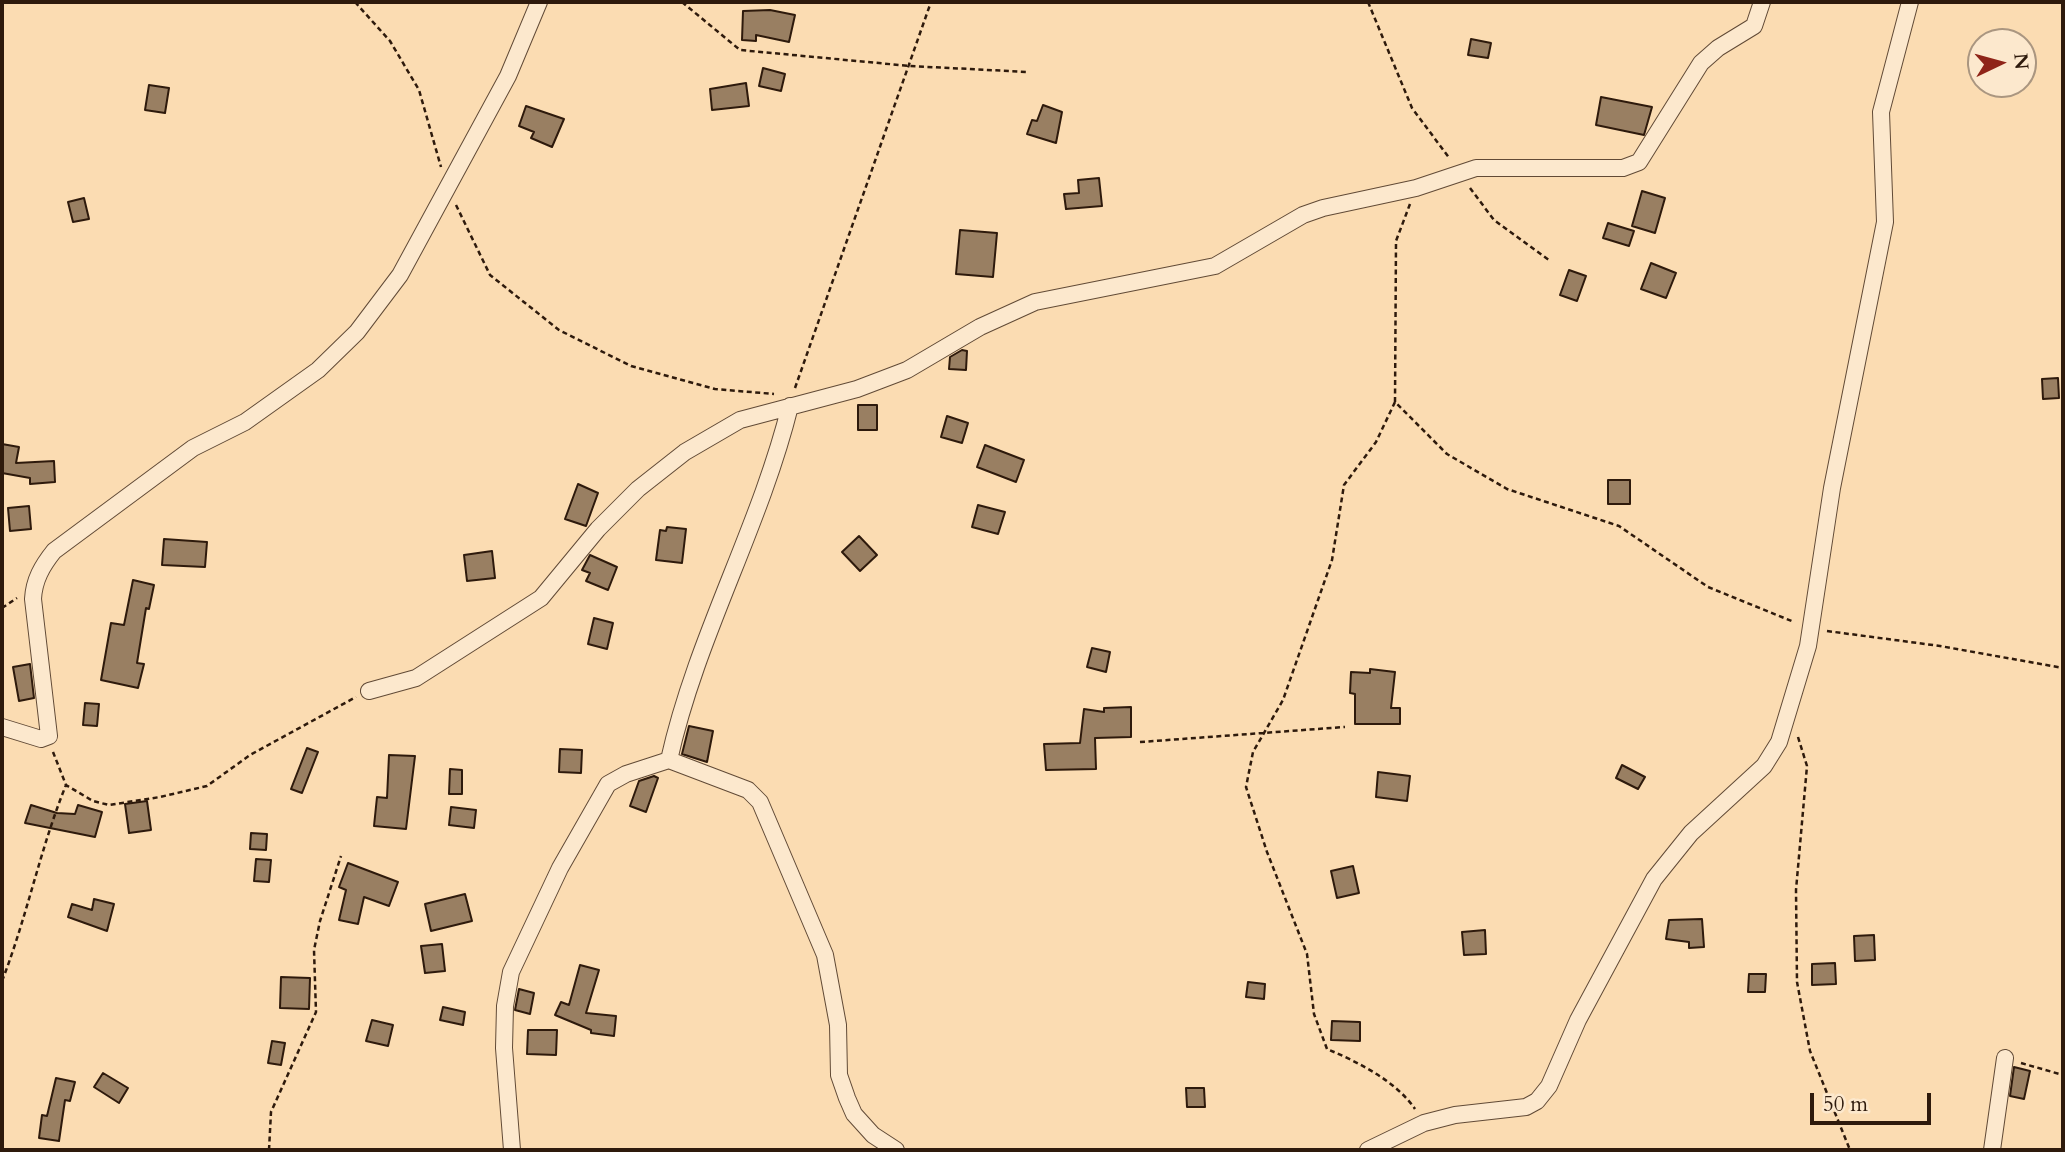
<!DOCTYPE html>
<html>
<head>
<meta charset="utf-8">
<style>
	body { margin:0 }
	#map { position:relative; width:2065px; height:1152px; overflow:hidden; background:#fbdcb2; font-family:Cardo,serif }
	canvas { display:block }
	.frame { position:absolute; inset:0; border:4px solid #2e1a0c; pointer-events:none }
	.north { position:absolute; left:1967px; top:28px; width:70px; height:70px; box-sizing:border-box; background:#fce8cd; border:2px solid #aa9680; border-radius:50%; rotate:85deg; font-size:19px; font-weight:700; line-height:28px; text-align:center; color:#2e1a0c }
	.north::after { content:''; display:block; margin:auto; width:24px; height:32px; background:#8f2418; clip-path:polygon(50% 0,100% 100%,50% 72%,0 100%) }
	.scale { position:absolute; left:1810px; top:1093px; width:121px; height:32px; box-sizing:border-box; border:4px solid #2e1a0c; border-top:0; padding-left:9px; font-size:21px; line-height:24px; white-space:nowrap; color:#2e1a0c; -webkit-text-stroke:5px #fce8cd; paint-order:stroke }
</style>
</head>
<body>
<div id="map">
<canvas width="2065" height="1152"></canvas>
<div class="frame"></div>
<div class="north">N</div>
<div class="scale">50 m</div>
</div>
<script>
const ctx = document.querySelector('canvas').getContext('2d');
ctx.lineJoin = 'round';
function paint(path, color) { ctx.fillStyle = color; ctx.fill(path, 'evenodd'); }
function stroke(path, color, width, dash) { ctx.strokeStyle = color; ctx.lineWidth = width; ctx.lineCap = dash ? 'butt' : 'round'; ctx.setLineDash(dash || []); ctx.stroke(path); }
const building = new Path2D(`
	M770 10 795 15 789 42 756 35V41L742 40 743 11Z
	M1471 39 1491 43 1488 58 1468 55Z
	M763 68 785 74 781 91 759 86Z
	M746 83 749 106 712 110 710 89Z
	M149 85 169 88 165 113 145 110Z
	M1601 97 1652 107 1644 135 1596 125Z
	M1043 105 1062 112 1056 143 1027 134 1032 120 1037 121Z
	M526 106 564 119 552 147 531 138 534 132 519 126Z
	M1099 178 1102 206 1066 209 1064 194 1079 193 1078 180Z
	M1642 191 1665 198 1655 233 1632 226Z
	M84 198 89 219 73 222 68 202Z
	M1608 223 1634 231 1629 246 1603 238Z
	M960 230 997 233 993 277 956 274Z
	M1651 263 1676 273 1666 298 1641 289Z
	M1569 270 1586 276 1577 301 1560 295Z
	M962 350 967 351 966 370 949 369 950 357Z
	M2058 378 2059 398 2043 399 2042 379Z
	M858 405H877V430H858Z
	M947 416 968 423 962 443 941 437Z
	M2 444 19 447 16 463 54 461 55 482 30 484V478L2 473Z
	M985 445 1024 460 1016 482 977 467Z
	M1608 480H1630V504H1608Z
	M578 484 598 493 586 526 565 519Z
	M978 505 1005 512 998 534 972 527Z
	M29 506 31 529 10 531 8 508Z
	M667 527 686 529 682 563 656 560 660 530 666 531Z
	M859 536 877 555 860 571 842 552Z
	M164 539 207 542 205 567 162 565Z
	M492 551 495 578 467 581 464 555Z
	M590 555 617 567 608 590 586 581 590 573 582 570Z
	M133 580 154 585 149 609 146 608 137 663 144 664 138 688 101 680 111 623 124 625Z
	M594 618 613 623 607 649 588 644Z
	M1092 648 1110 652 1106 672 1087 667Z
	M30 664 34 698 19 701 13 667Z
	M1370 669 1395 672 1391 708H1400V724H1355V694L1350 693 1351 672 1370 673Z
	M85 703 99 704 97 726 83 725Z
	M1131 707V737L1095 738 1096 769 1046 770 1044 744 1080 743 1084 709 1104 712V708Z
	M689 726 713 731 707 762 682 754Z
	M307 748 318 752 302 793 291 789Z
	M560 749 582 750 581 773 559 772Z
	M389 755 415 756 406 829 374 826 377 797 387 798Z
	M1622 765 1645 777 1638 789 1616 778Z
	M450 769 462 770V794H449Z
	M1378 772 1410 776 1407 801 1376 797Z
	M654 776 658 778 646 812 630 806 639 781Z
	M147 801 151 830 129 833 125 804Z
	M31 805 57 813 75 814 78 805 102 812 95 837 25 823Z
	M451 807 476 810 474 828 449 825Z
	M251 833 267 834 266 850 250 849Z
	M256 859 271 860 269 882 254 881Z
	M348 863 398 882 389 906 364 897 358 924 339 920 346 890 339 887Z
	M1353 866 1359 893 1337 898 1331 871Z
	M465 894 472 921 431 931 425 904Z
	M94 899 114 904 107 931 68 917 72 904 92 910Z
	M1702 919 1704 947 1689 948V942L1666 939 1669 920Z
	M1485 930 1486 954 1464 955 1462 932Z
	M1874 935 1875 960 1855 961 1854 936Z
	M442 944 445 971 425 973 421 946Z
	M1835 963 1836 984 1812 985V964Z
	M580 965 599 970 586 1013 616 1016 614 1036 591 1033V1030L555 1015 561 1002 569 1005Z
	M1749 974H1766L1765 992H1748Z
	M281 977 310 978 309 1009 280 1008Z
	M1248 982 1265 984 1264 999 1246 997Z
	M519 989 534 993 530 1014 515 1010Z
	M443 1007 465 1012 463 1025 440 1020Z
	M372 1020 393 1025 388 1046 366 1041Z
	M1332 1021 1360 1022V1041L1331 1040Z
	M528 1030H557L556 1055 527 1054Z
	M272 1041 285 1043 281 1065 268 1063Z
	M2014 1067 2030 1071 2024 1099 2010 1096Z
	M103 1073 128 1088 119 1103 94 1087Z
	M56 1078 75 1082 70 1101 65 1100 59 1141 39 1138 42 1115 47 1116Z
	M1186 1088H1204L1205 1107H1187Z`);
const path = new Path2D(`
	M355 2 390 41 419 90 441 167
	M682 2 740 50 910 66 1028 72
	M1368 2 1412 108 1450 159
	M1470 188 1494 220 1549 260
	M1410 204 1396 241 1395 402 1447 454 1507 489 1619 526 1708 587 1794 622
	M456 205 490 275 559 330 631 366 715 389 774 394
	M795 388 931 2
	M1395 402 1376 442 1344 485 1332 560 1283 700 1253 752 1246 787 1267 852 1307 954 1314 1014 1327 1049C1358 1062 1396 1081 1415 1109
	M2 608 17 598
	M1827 631 1940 646 2063 668
	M1798 737 1807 766 1796 890 1797 982 1810 1051 1850 1150
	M1140 742 1345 727
	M53 752 66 785 93 801 109 805 160 797 207 786 250 755 356 697
	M2 981C27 917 40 849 66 785
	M2021 1063 2063 1075
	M269 1150 271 1112 316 1012 314 950 320 921 341 856`);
const street = new Path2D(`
	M369 691 416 678 541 598 598 529 638 489 685 452 740 420 857 389 907 370 980 327 1035 302 1215 266 1303 215 1323 208 1416 188 1476 168H1623L1639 162 1701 63 1718 48 1754 26 1762 2
	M2 727 41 739 49 736 33 599C34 580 42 566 54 551L193 448 245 422 318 370 357 332 400 275 508 76 539 2
	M669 760 748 790 760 802 825 955 838 1025 839 1075 847 1098 854 1114 873 1135 896 1150
	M512 1150 504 1048 505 1006 511 972 560 868 608 784 626 774 669 760C696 638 760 527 790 406
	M1368 1150 1424 1123 1455 1115 1526 1107 1537 1101 1549 1086 1578 1020 1654 879 1691 833 1764 766 1779 742 1808 646 1832 488 1885 222 1881 112 1910 2
	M1992 1150 2005 1058`);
paint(building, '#997f62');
stroke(building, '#2e1a0c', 2);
stroke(street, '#614a36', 18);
stroke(path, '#2e1a0c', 2.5, [5, 3.5]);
stroke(street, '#fce8cd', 16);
</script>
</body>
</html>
